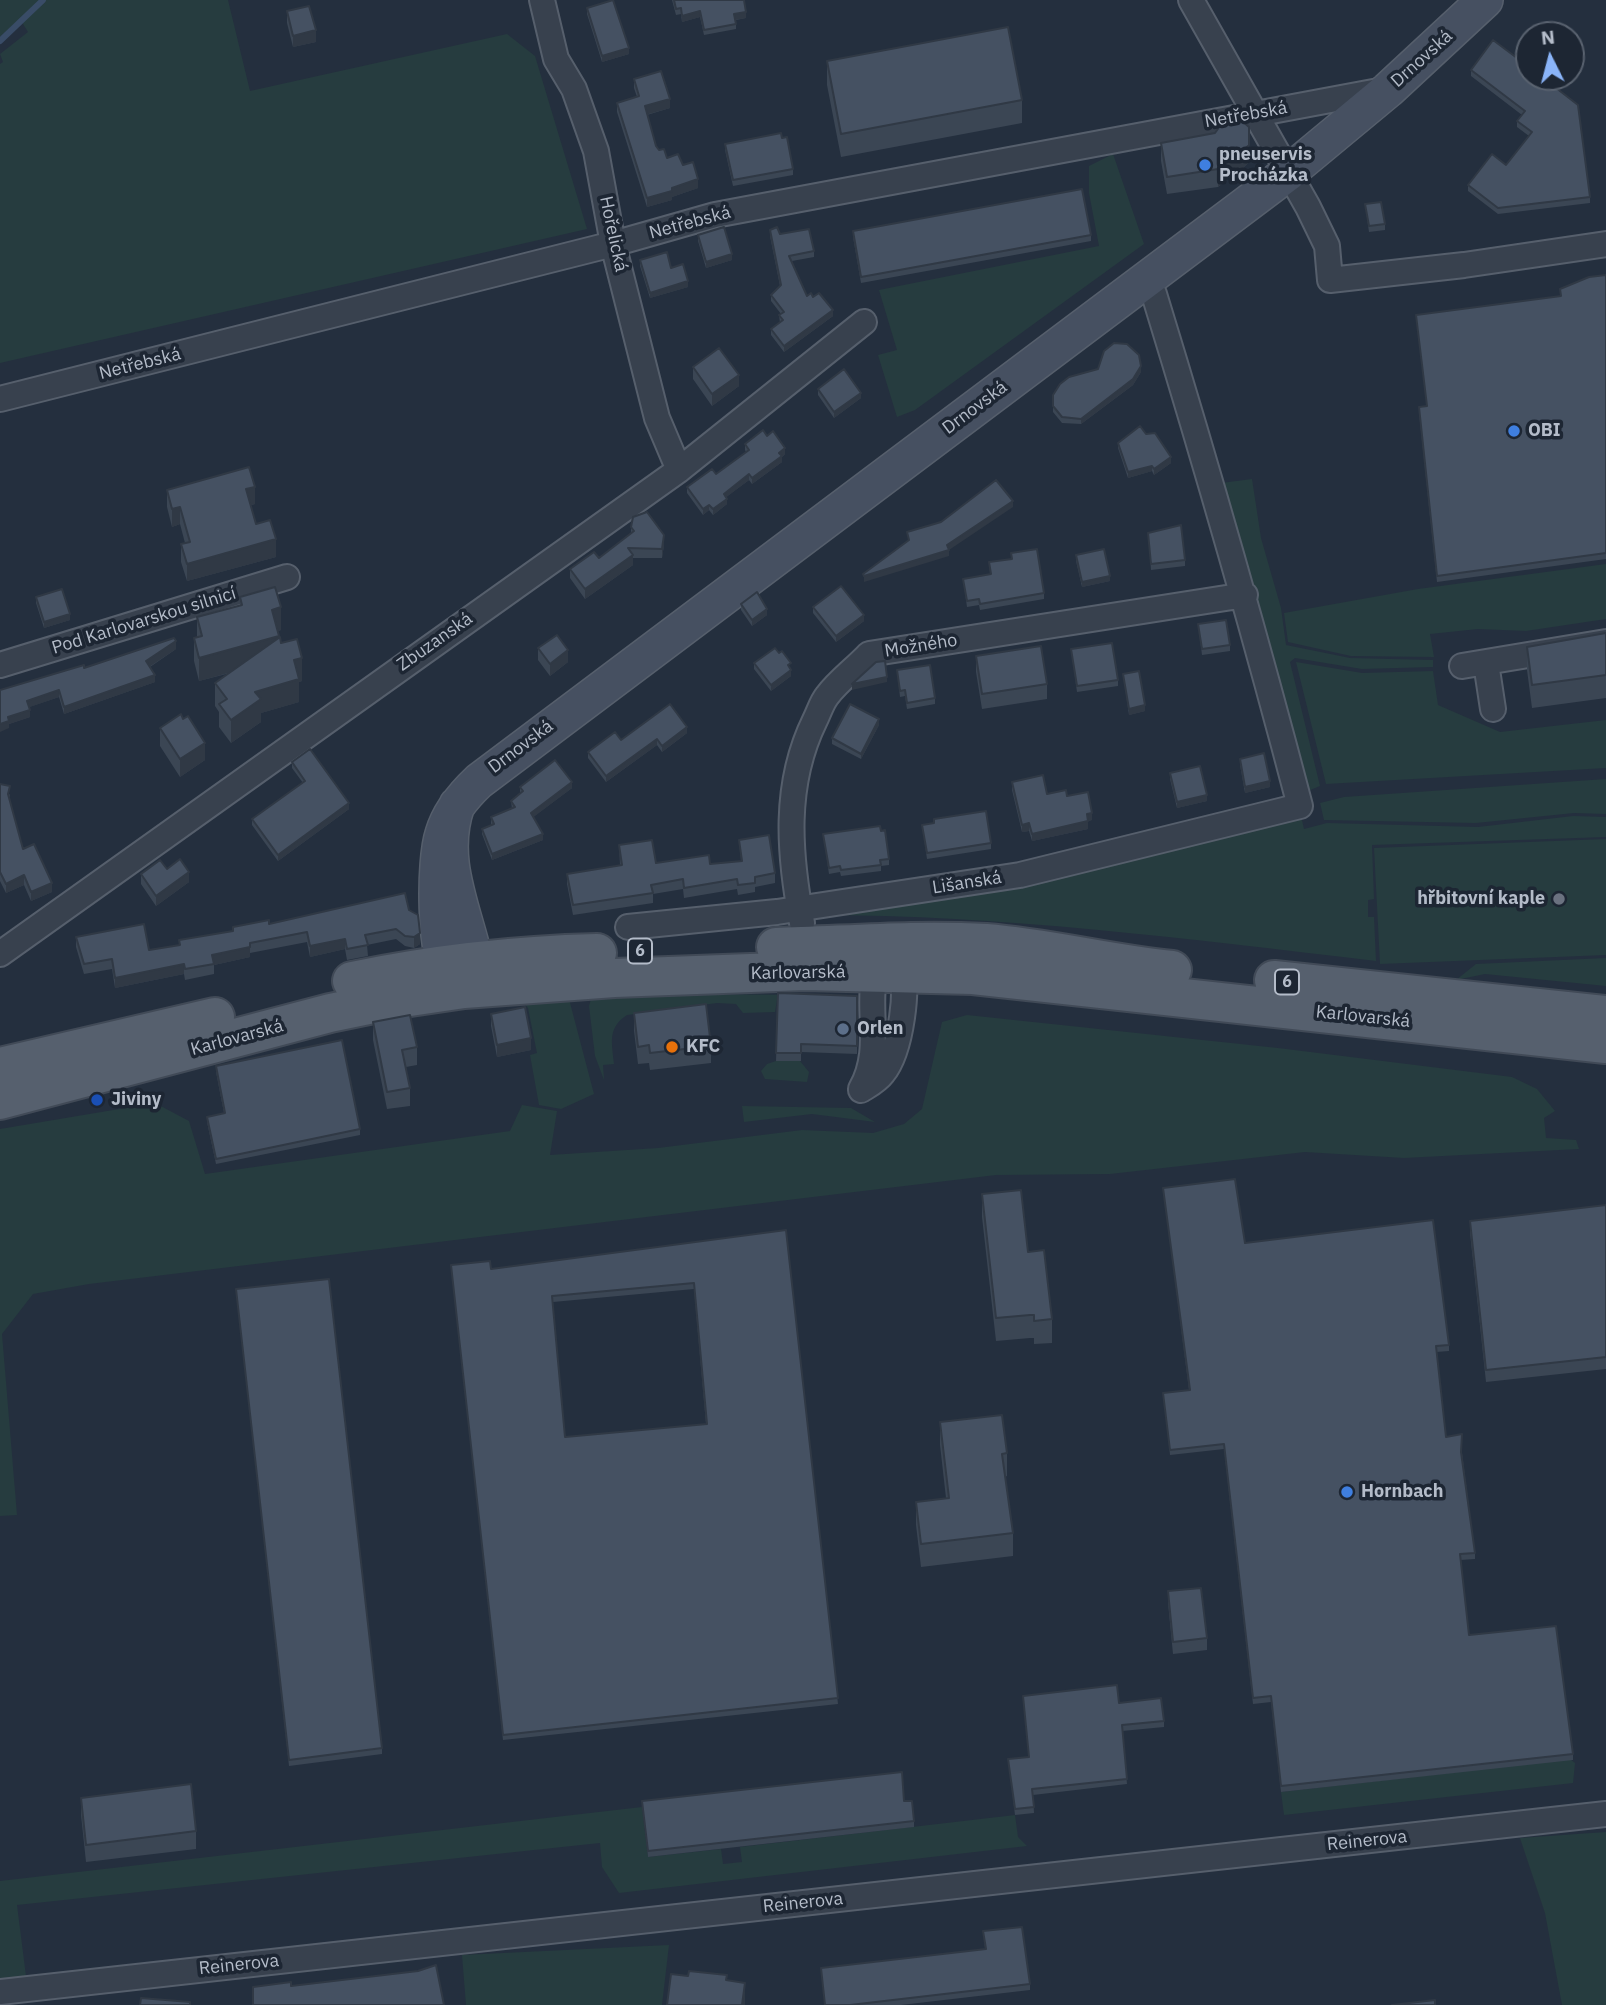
<!DOCTYPE html>
<html>
<head>
<meta charset="utf-8">
<style>
	body { margin:0 }
	#map { position:relative; width:1606px; height:2005px; overflow:hidden; background:#242f3e; font-family:"IBM Plex Sans",sans-serif }
	canvas { display:block }
	.north { position:absolute; left:1515px; top:21px; width:70px; height:70px; box-sizing:border-box; background:#1d2633; border:2px solid #59626f; border-radius:50%; rotate:354deg; font-size:19px; font-weight:700; line-height:28px; text-align:center; color:#b4bcc9 }
	.north::after { content:''; display:block; margin:auto; width:24px; height:32px; background:#8ab4f8; clip-path:polygon(50% 0,100% 100%,50% 72%,0 100%) }
</style>
</head>
<body>
<div id="map">
<canvas width="1606" height="2005"></canvas>
<div class="north">N</div>
</div>
<script>
const ctx = document.querySelector('canvas').getContext('2d');
ctx.lineJoin = 'round';
function paint(path, color) { ctx.fillStyle = color; ctx.fill(path, 'evenodd'); }
function stroke(path, color, width, dash) { ctx.strokeStyle = color; ctx.lineWidth = width; ctx.lineCap = dash ? 'butt' : 'round'; ctx.setLineDash(dash || []); ctx.stroke(path); }
function drawText(font, color, halo, rows, align = 'center') {
  ctx.font = font + ' "IBM Plex Sans",sans-serif'; ctx.lineWidth = 7; ctx.setLineDash([]); ctx.textBaseline = 'middle'; ctx.strokeStyle = halo; ctx.fillStyle = color; for (const [text, x, y, turn = 0] of rows) {
    ctx.save(); ctx.translate(x, y); ctx.rotate((+turn || 0) * Math.PI / 180); ctx.textAlign = isNaN(turn) ? turn : align; if (halo) ctx.strokeText(text, 0, 0); ctx.fillText(text, 0, 0); ctx.restore();
  }
}
const green = new Path2D(`
	M0 0H228L250 91 507 34 535 56 587 229 0 363V64L3 62 0 54 28 32 20 19 0 37Z
	M1113 154 1144 244 915 410 897 417 878 355 897 350 879 290 1099 246 1089 193V166Z
	M1252 479 1261 538 1281 608 1286 645 1350 658 1433 660V667L1362 669 1295 658 1290 662 1320 786 1303 793 1221 483Z
	M1606 564V619L1526 631 1478 629 1430 634 1434 657 1351 656 1288 642 1284 613 1418 589Z
	M1296 662 1362 673 1433 671 1438 705 1500 732 1606 720V768L1326 784Z
	M1606 779V814L1574 813 1476 823 1324 820 1320 803 1344 797Z
	M1301 816 1304 829 1327 823 1478 827 1573 816 1606 817V837L1372 845 1374 899 1368 900V917H1374L1376 961C1189 939 1003 915 814 915Z
	M1606 839V955L1380 964 1374 848Z
	M1606 958V986L1485 974 1456 980 1476 964Z
	M630 994 843 995 852 1002 777 1000 775 1012 743 1013 736 1004 717 1003 627 1015C607 1028 612 1043 614 1064L603 1065 604 1080 595 1056 589 1006 591 999Z
	M520 999H569L594 1094 561 1109 539 1105 530 1055 537 1053 528 1008Z
	M967 1015 1278 1048 1512 1077 1537 1089 1555 1111 1544 1118 1546 1138 1576 1140 1579 1149 1404 1158 1305 1152 1110 1174 996 1175 89 1284 33 1294 2 1334 17 1515 0 1516V1129L155 1103 189 1121 205 1174 510 1131 522 1105 557 1111 550 1155 658 1148 802 1130 873 1133 904 1124 922 1109 942 1022Z
	M776 1061H800L809 1072 807 1082 765 1079 761 1071 767 1064Z
	M742 1106 851 1108 875 1122 812 1114 744 1122Z
	M1570 1759 1575 1763 1573 1783 1284 1815 1281 1792Z
	M642 1807 648 1857 721 1849 723 1864 742 1862 740 1847 1015 1815 1018 1837 1027 1846 619 1893 602 1867 600 1843 17 1905 26 1976 0 1979V1881Z
	M1606 1832V2005H1562L1545 1913 1520 1838Z
	M669 1945 662 2005H466L462 1955Z`);
const stream = new Path2D(`
	M0 41 43 0`);
const minor = new Path2D(`
	M542 0 556 59 574 89 596 151 613 244 657 418 679 470
	M1191 0 1308 207 1327 246 1330 280 1464 265 1606 244
	M0 399 613 244 715 215 1384 90
	M1486 663 1493 709
	M0 665 287 577
	M1462 666 1606 642
	M802 923C789 854 783 785 815 720 819 712 822 702 827 696 838 681 856 668 869 654L1245 595
	M628 927 777 912 1020 875 1300 806C1255 634 1206 464 1154 294L1146 281
	M0 954 679 470 864 322
	M861 1089C886 1045 861 1000 880 961
	M861 1090C869 1085 877 1081 883 1073 901 1051 910 985 900 959
	M0 1992 1606 1814`);
const secondary = new Path2D(`
	M457 805C438 859 463 907 475 960L474 977 464 989C460 986 455 983 451 979 434 957 434 861 443 834 449 813 463 796 479 781L1288 173 1388 90 1485 0`);
const primary = new Path2D(`
	M776 947C848 945 913 939 986 943 1049 948 1110 964 1172 970
	M1274 980 1606 1015
	M352 981C434 964 514 955 597 953
	M0 1067 215 1017
	M0 1100 330 1013 403 998 464 989 614 978 805 971 973 975 1606 1044`);
const wall = new Path2D(`
	M672 0H744L746 18 736 20V29L704 35 700 17 682 22 681 14 676 15Z
	M587 8 629 54 602 62 587 14Z
	M287 11 316 42 293 47 287 23Z
	M1493 40 1590 197V203L1498 214 1468 191V185L1506 165 1529 136 1517 127V121L1522 115 1471 76V70Z
	M827 61 1022 100V123L841 157 827 85Z
	M634 79 670 108 647 115 656 146 667 158 683 165 698 188 672 197V200L647 207 617 112V103L637 97 634 88Z
	M1161 143 1249 162 1242 169 1227 174V180L1218 187 1167 194 1161 161Z
	M725 144 793 169V175L733 186 725 150Z
	M1365 204 1385 224V230L1369 232Z
	M770 230 814 251V257L792 261 807 296 813 297 833 316 784 352 771 335V329L780 323 779 315 781 314 771 301V295L780 286 770 236Z
	M853 231 1091 235V241L861 283 853 237Z
	M698 235 732 260 706 268 698 241Z
	M640 260 671 268 688 287 650 298 640 266Z
	M1606 275V559L1437 582 1419 413V407L1427 406 1416 315 1560 297V289Z
	M693 367 739 386 712 406 693 379Z
	M1141 372 1133 385 1081 424 1062 423 1053 412V395Z
	M818 389 861 398 834 418 818 395Z
	M767 436 785 454 782 457V462L752 484 749 480 726 497 727 504 713 515 709 510 703 515 687 493V487L716 474 746 452 745 450V444Z
	M1118 443 1171 463 1154 475 1152 471 1128 478 1118 448Z
	M167 490 255 504 251 505 256 524 276 557 187 581 181 562V544L185 543 180 524 172 527 167 507Z
	M631 527 664 545 662 558H633V565L585 599 570 578V569L599 558 631 534Z
	M1148 533 1185 560V566L1151 570Z
	M1011 553 1044 593V599L980 610 979 605 967 607 963 579 990 574 989 562 1011 559Z
	M1076 555 1110 581 1082 587 1076 561Z
	M36 597 70 620 44 628 36 603Z
	M240 597 281 630 278 631 281 643 302 681 299 682V702L261 713V722L231 743 219 727V712L215 706V683L230 673 199 681 194 661V638L197 637V617L240 606Z
	M741 604 767 615 752 626 741 610Z
	M813 607 864 621 836 642 813 613Z
	M1198 624 1230 645V651L1202 655Z
	M1606 633V698L1532 708 1527 670V647Z
	M538 648 568 662 550 676 538 660Z
	M176 649 150 667 155 682 64 714 59 697 29 707 30 717 9 724V728L0 690 84 668Z
	M1071 649 1118 680V686L1077 692Z
	M976 656 1047 684V699L982 709 976 672Z
	M754 663 791 669V676L771 691 754 669Z
	M897 670 935 698V704L907 709 905 696 900 697Z
	M1123 674 1145 711 1129 715Z
	M183 719 205 760 180 777 160 746V728Z
	M879 725 861 759 832 744V738Z
	M687 733 662 752 657 745 606 782 588 758V752L621 740Z
	M1240 759 1270 787 1245 793 1240 765Z
	M292 762 349 809 278 861 252 825V819L303 783 292 768Z
	M1170 773 1207 801 1177 808 1170 779Z
	M1012 782 1047 794 1067 796 1092 820 1088 821V829L1032 841 1029 831 1022 832 1012 790Z
	M0 784 10 795 9 799 23 849 52 892 31 901 24 885 6 893 0 881Z
	M520 787 572 788 533 817 543 840 492 860 482 834V829L491 825V817L512 809 511 801 520 794Z
	M934 819 991 843V849L927 859 922 825 934 823Z
	M881 831 889 859V865L881 866V871L841 876 840 872 829 874 823 834Z
	M739 840 775 873V883L755 887V892L738 895 737 889 684 898 683 889 653 894V903L573 915 567 884V874L620 865 619 845 656 863 710 864 741 861Z
	M141 874 189 882 156 906 141 884Z
	M409 910 420 944 414 948 405 946 396 939 367 945 368 956 347 960 345 949 310 957 307 942 250 953V957L214 965V974L185 980 184 974 115 988 112 969 84 974 76 947V937L149 950 179 945V940L233 931V927Z
	M778 993 857 996V1054L801 1052V1061H776Z
	M634 1013 711 1046V1063L650 1070 649 1063 638 1064 634 1031Z
	M491 1014 531 1050 497 1057 491 1026Z
	M373 1022 417 1047V1065L406 1067 410 1088V1106L387 1109 373 1040Z
	M216 1066 360 1129V1135L216 1164 207 1122V1117L224 1113 216 1072Z
	M1163 1188 1245 1243 1449 1345V1351L1436 1352 1446 1437 1462 1453 1475 1553V1559L1460 1560 1469 1635 1573 1754V1760L1281 1792 1271 1702 1253 1704 1224 1449 1170 1455 1163 1393 1189 1390Z
	M982 1194 1028 1252 1052 1319V1343L1034 1344V1338H1030L996 1341 982 1217Z
	M1606 1205V1369L1486 1382 1470 1233V1221Z
	M786 1230 838 1704 503 1740 451 1265 491 1269ZM694 1289 706 1424 565 1437 553 1302Z
	M236 1289 382 1748V1754L289 1766Z
	M940 1422 1007 1453V1476L1005 1477 1013 1533V1556L921 1567 916 1525V1502L946 1498 940 1445Z
	M1168 1591 1207 1638V1650L1173 1654 1168 1603Z
	M1023 1696 1119 1703 1164 1721V1727L1122 1731 1127 1784 1033 1795 1034 1813 1015 1815 1008 1759 1029 1757Z
	M81 1798 196 1831V1849L86 1862 81 1815Z
	M642 1801H904L914 1821V1827L648 1857Z
	M983 1931 1030 1984V1990L901 2005H825L821 1968 985 1949Z`);
const shadedWall = new Path2D(`
	M700 11V17L682 22V16Z
	M746 12V18L734 20V14Z
	M316 30V42L293 47V36Z
	M629 48V54L602 62V56Z
	M670 99V108L645 115V106Z
	M1249 145V162L1242 169 1227 174V180L1218 187V169L1226 157Z
	M698 179V188L672 197V200L647 207V198Z
	M732 254V260L706 268V262Z
	M688 281V287L650 298V293Z
	M833 310V316L784 352V346Z
	M1141 366V372L1133 385 1081 424V419Z
	M739 375V386L712 406V394Z
	M861 393V398L834 418V412Z
	M785 448V454L782 457V462L752 484V478Z
	M1171 457V463L1154 475V469Z
	M1152 466V471L1128 478V472Z
	M749 474V480L724 499V494Z
	M255 487V504L246 506V489Z
	M727 499V504L713 515V509Z
	M1013 501V507L949 550V556L864 582V576L947 545Z
	M709 505V510L703 515V509Z
	M180 507V524L172 527V509Z
	M664 535V545L662 558V549Z
	M276 539V557L187 581V564Z
	M633 555V565L585 599V589Z
	M1110 576V581L1082 587V582Z
	M281 607V630L272 633V610Z
	M767 609V615L752 626V620Z
	M70 614V620L44 628V622Z
	M864 615V621L836 642V636Z
	M279 636V659L199 681V658Z
	M176 641V649L146 669V661Z
	M568 650V662L550 676V664Z
	M302 658V681L299 682V702L261 713V722L231 743V720L255 692 294 660Z
	M791 670V676L771 691V685Z
	M155 675V682L64 714V707Z
	M887 677V682L852 690V684Z
	M59 690V697L27 708V701Z
	M1145 705V711L1129 715V709Z
	M30 710V717L9 724V728L0 732V724L8 717Z
	M879 719V725L861 759V754Z
	M687 727V733L662 752V746Z
	M657 739V745L606 782V776Z
	M205 743V760L180 777V759Z
	M1270 781V787L1245 793V787Z
	M572 782V788L531 819V813Z
	M1207 795V801L1177 808V802Z
	M349 803V809L278 861V855Z
	M1092 813V820L1088 821V829L1032 841V834Z
	M1029 823V831L1022 832V825Z
	M543 834V840L492 860V854Z
	M189 872V882L156 906V896Z
	M24 875V885L6 893V884Z
	M52 883V892L31 901V892Z
	M420 933V944L414 948V937Z
	M345 939V949L310 957V946Z
	M250 947V957L214 965 212 955Z
	M184 964V974L115 988V978Z
	M531 1038V1050L497 1057V1045Z
	M745 1983V2005H742Z`);
const building = new Path2D(`
	M613 0 629 48 602 56 587 8Z
	M674 0H744L746 12 734 14 736 24 704 30 700 11 682 16 681 8 676 9Z
	M309 6 316 30 293 36 287 11Z
	M1008 27 1022 100 841 134 827 61Z
	M1493 40 1529 67V77H1542L1578 105 1590 197 1498 208 1468 185 1492 154 1506 165 1532 132 1517 121 1525 111 1471 70Z
	M661 71 670 99 645 106 656 146 659 150 664 149 667 158 678 154 683 165 693 162 698 179 672 188V191L647 198 617 103 639 96 634 79Z
	M1231 119 1241 120 1249 127V145L1242 152 1226 157 1227 162 1218 169 1167 177 1161 143 1215 133 1222 123Z
	M781 133 782 138 787 137 793 169 733 180 725 144Z
	M1082 189 1091 235 861 277 853 231Z
	M1381 202 1385 224 1369 226 1365 204Z
	M724 227 732 254 706 262 698 235Z
	M777 227 780 234 809 229 814 251 789 256 807 296 811 293 813 297 819 293 833 310 784 346 771 329 783 320 779 315 784 312 771 295 781 285 770 230Z
	M667 252 671 268 683 264 688 281 650 293 640 260Z
	M1606 275V553L1437 576 1419 407 1427 406 1416 315 1561 296 1560 289 1589 277Z
	M1114 343 1127 344 1139 355 1141 366 1133 379 1081 419 1062 417 1053 406V395L1060 384 1069 377 1098 369 1104 351Z
	M719 348 739 375 712 394 693 367Z
	M844 369 861 393 834 412 818 389Z
	M1140 426 1146 434 1155 433 1171 457 1154 469 1152 466 1128 472 1118 443Z
	M763 430 767 436 773 431 785 448 779 453 782 456 752 478 749 474 724 494 727 499 713 509 709 505 703 509 687 487 712 469 716 474 749 450 745 444Z
	M249 467 255 487 246 489 256 524 270 520 276 539 187 564 181 544 190 542 180 507 172 509 167 490Z
	M996 480 1013 501 947 545 949 550 864 576 863 574 909 540 907 532 941 522Z
	M647 512 664 535 662 549 628 548 633 555 585 589 570 569 594 552 599 558 634 531 631 527 633 517Z
	M1181 525 1185 560 1151 564 1148 533Z
	M1037 549 1044 593 980 604 979 599 967 601 963 579 991 574 989 562 1012 559 1011 553Z
	M1104 549 1110 576 1082 582 1076 555Z
	M841 586 864 615 836 636 813 607Z
	M275 587 281 607 272 610 279 636 199 658 194 638 202 636 197 617 242 605 240 597Z
	M62 589 70 614 44 622 36 597Z
	M757 592 767 609 752 620 741 604Z
	M1226 620 1230 645 1202 649 1198 624Z
	M1606 633V675L1532 685 1527 647Z
	M557 635 568 650 550 664 538 648Z
	M280 637 281 643 297 639 302 658 294 660 299 679 255 692 261 699 231 720 219 704 227 699 215 683Z
	M174 638 176 641 146 661 155 675 64 707 59 690 27 701 30 710 8 717 9 721 0 724V690L84 665V668Z
	M1112 643 1118 680 1077 686 1071 649Z
	M1041 646 1047 684 982 694 976 656Z
	M775 648 779 653 782 651 791 663 788 665 791 670 771 685 754 663Z
	M885 661 887 677 852 684 876 662Z
	M930 665 935 698 907 703 905 690 900 691 897 670Z
	M1139 671 1145 705 1129 709 1123 674Z
	M670 704 687 727 662 746 657 739 606 776 588 752 615 732 621 740Z
	M850 704 879 719 861 754 832 738Z
	M181 714 183 719 188 716 205 743 180 759 160 728Z
	M310 749 349 803 278 855 252 819 305 781 292 762Z
	M1264 753 1270 781 1245 787 1240 759Z
	M555 760 572 782 531 813 543 834 492 854 482 829 494 824 491 817 515 807 511 801 523 791 520 787Z
	M1200 766 1207 795 1177 802 1170 773Z
	M1043 775 1047 794 1066 790 1067 796 1088 792 1092 813 1087 814 1088 821 1032 834 1029 823 1022 825 1012 782Z
	M0 784 10 786 8 794 23 849 34 844 52 883 31 892 24 875 6 884 0 872Z
	M986 811 991 843 927 853 922 825 934 823V819Z
	M880 826 881 831 885 830 889 859 880 860 881 865 841 870 840 866 829 868 823 834Z
	M769 835 775 873 755 877V883L738 885 737 879 684 888 683 879 651 885 653 893 573 905 567 874 622 865 619 845 652 840 656 863 709 855 710 864 742 861 739 840Z
	M180 859 189 872 156 896 141 874 160 860 167 869Z
	M405 893 409 910 418 915 420 933 414 937 405 936 396 929 365 935 368 945 347 949 345 939 310 946 307 932 250 943V947L212 955 214 964 185 969 184 964 115 978 112 959 84 964 76 937 144 924 149 950 180 945 179 940 233 931V927L269 920V924Z
	M778 993 857 996V1046L801 1044V1053H776Z
	M706 1004 711 1046 650 1053 649 1045 638 1047 634 1013Z
	M525 1007 531 1038 497 1045 491 1014Z
	M410 1015 417 1047 402 1050 410 1088 387 1092 373 1022Z
	M342 1040 360 1129 216 1159 207 1117 225 1113 216 1066Z
	M1235 1179 1245 1243 1433 1220 1449 1345 1436 1346 1446 1437 1462 1434 1461 1452 1475 1553 1460 1554 1469 1635 1556 1626 1573 1754 1281 1786 1271 1696 1253 1698 1224 1444 1170 1450 1163 1393 1190 1390 1163 1188Z
	M1021 1190 1028 1252 1044 1250 1052 1319 1034 1321V1315H1030L996 1318 982 1194Z
	M1606 1205V1357L1486 1370 1470 1221Z
	M786 1230 838 1698 503 1735 451 1265 490 1261 491 1269ZM694 1283 707 1424 565 1437 552 1296Z
	M329 1279 382 1748 289 1760 236 1289Z
	M1002 1415 1007 1453 1002 1454 1013 1533 921 1544 916 1502 949 1498 940 1422Z
	M1201 1588 1207 1638 1173 1642 1168 1591Z
	M1117 1685 1119 1703 1161 1698 1164 1721 1122 1725 1127 1779 1032 1789 1034 1807 1015 1809 1008 1759 1029 1757 1023 1696Z
	M902 1772 904 1801H912L914 1821 648 1851 642 1801Z
	M191 1784 196 1831 86 1845 81 1798Z
	M1022 1927 1030 1984 850 2005H825L821 1968 986 1949 983 1931Z
	M436 1965 444 2005H253V1987L291 1982V1986L418 1971Z
	M689 1971 727 1975 726 1980 745 1983 742 2005H667L671 1974 688 1976Z
	M141 1998 190 2002V2005H140Z
	M1435 2000V2005H1392Z`);
const markers = [
	[1205,165,7,"#3f7fe0"],
	[1514,431,7,"#3f7fe0"],
	[1559,899,7,"#6b7280"],
	[843,1029,7,"#5c6f8a"],
	[672,1047,7,"#e8710a"],
	[97,1100,7,"#1a4fb4"],
	[1347,1492,7,"#3f7fe0"]
];
const shields = [
	[640,951,24],
	[1287,982,24]
];
const shieldNames = [
	["6",640,951],
	["6",1287,982]
];
const streetNames = [
	["Drnovská",1422,59,-42],
	["Netřebská",1246,115,-10],
	["Netřebská",690,223,-15],
	["Hořelická",613,234,78],
	["Netřebská",140,364,-14],
	["Drnovská",975,408,-37],
	["Pod Karlovarskou silnicí",144,621,-17],
	["Zbuzanská",435,642,-35],
	["Možného",921,646,-9],
	["Drnovská",521,747,-37],
	["Lišanská",967,883,-9],
	["Karlovarská",798,973,-1],
	["Karlovarská",1363,1017,6],
	["Karlovarská",237,1038,-15],
	["Reinerova",1367,1841,-6],
	["Reinerova",803,1903,-6],
	["Reinerova",239,1965,-6]
];
const poiNames = [
	["pneuservis",1219,155],
	["Procházka",1219,176],
	["OBI",1528,431],
	["hřbitovní kaple",1545,899,"right"],
	["Orlen",857,1029],
	["KFC",686,1047],
	["Jiviny",111,1100],
	["Hornbach",1361,1492]
];
paint(green, '#263c3f');
stroke(stream, '#394c67', 6);
stroke(minor, '#565f6c', 28);
stroke(secondary, '#565f6c', 38);
stroke(primary, '#414a57', 42);
stroke(minor, '#38414e', 24);
stroke(secondary, '#465061', 35);
stroke(primary, '#56606e', 38);
paint(wall, '#3b4654');
paint(shadedWall, '#303945');
paint(building, '#455162');
stroke(building, '#303945', 2);
for (const [x, y, r, color] of markers) { const dot = new Path2D(); dot.arc(x, y, r, 0, 2 * Math.PI); ctx.fillStyle = color; ctx.fill(dot); stroke(dot, '#1d2633', 2.5); }
for (const [x, y, w] of shields) { const box = new Path2D(); box.roundRect(x - w / 2, y - 12.5, w, 25, 5); ctx.fillStyle = '#1d2633'; ctx.fill(box); stroke(box, '#b4bcc9', 2); }
drawText('bold 16px', '#b4bcc9', null, shieldNames);
drawText('18px', '#b4bcc9', '#1d2633', streetNames);
drawText('bold 18px', '#b4bcc9', '#1d2633', poiNames, 'left');
</script>
</body>
</html>
